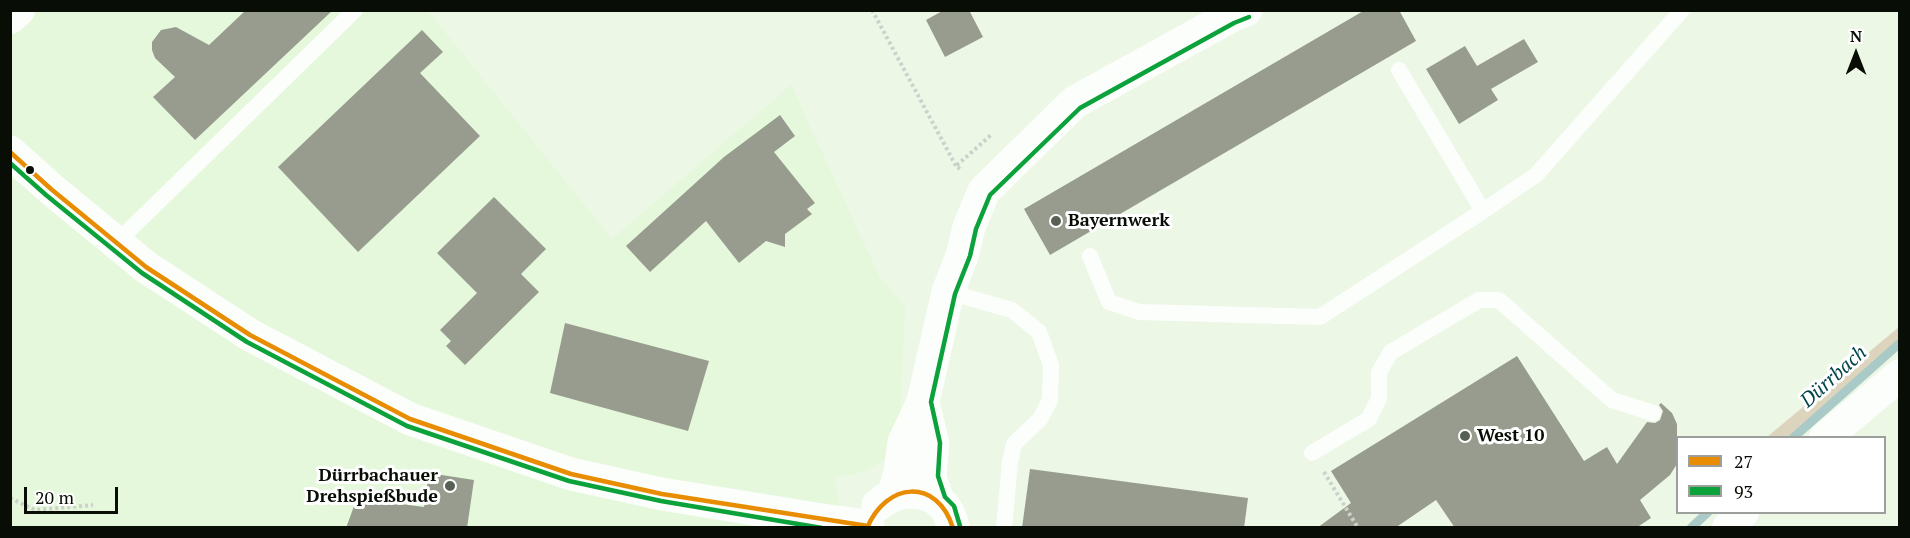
<!DOCTYPE html>
<html>
<head>
<meta charset="utf-8">
<style>
	body { margin:0 }
	#map { position:relative; width:1910px; height:538px; overflow:hidden; background:#ecf7e6; font-family:"PT Serif",serif }
	canvas { display:block }
	.frame { position:absolute; inset:0; border:12px solid #080e05; pointer-events:none }
	.legend { position:absolute; left:1676px; top:436px; width:210px; height:78px; box-sizing:border-box; background:#fff; border:2px solid #9c9f9b; margin:0; padding:8px 10px; list-style:none; font-size:18px; color:#080e05 }
	.legend li { display:flex; align-items:center; gap:12px; height:30px }
	.legend b { width:30px; border:2px solid #9c9f9b }
	.north { position:absolute; left:1826px; top:24px; width:60px; height:60px; -webkit-text-stroke:4px #fff; paint-order:stroke; rotate:0deg; font-size:16px; font-weight:700; line-height:24px; text-align:center; color:#080e05 }
	.north::after { content:''; display:block; margin:auto; width:21px; height:27px; background:#080e05; clip-path:polygon(50% 0,100% 100%,50% 72%,0 100%) }
	.scale { position:absolute; left:24px; top:487px; width:94px; height:27px; box-sizing:border-box; border:3px solid #080e05; border-top:0; padding-left:8px; font-size:18px; line-height:21px; white-space:nowrap; color:#080e05; -webkit-text-stroke:4px #fff; paint-order:stroke }
</style>
</head>
<body>
<div id="map">
<canvas width="1910" height="538"></canvas>
<div class="frame"></div>
<ul class="legend">
<li><b style="height:8px;background:#e88c01"></b>27</li>
<li><b style="height:8px;background:#0ba13b"></b>93</li>
</ul>
<div class="north">N</div>
<div class="scale">20 m</div>
</div>
<script>
const ctx = document.querySelector('canvas').getContext('2d');
ctx.lineJoin = 'round';
function paint(path, color) { ctx.fillStyle = color; ctx.fill(path, 'evenodd'); }
function stroke(path, color, width, dash) { ctx.strokeStyle = color; ctx.lineWidth = width; ctx.lineCap = dash ? 'butt' : 'round'; ctx.setLineDash(dash || []); ctx.stroke(path); }
function drawText(font, color, halo, rows, align = 'center') {
  ctx.font = font + ' "PT Serif",serif'; ctx.lineWidth = 6; ctx.setLineDash([]); ctx.textBaseline = 'middle'; ctx.strokeStyle = halo; ctx.fillStyle = color; for (const [text, x, y, turn = 0] of rows) {
    ctx.save(); ctx.translate(x, y); ctx.rotate((+turn || 0) * Math.PI / 180); ctx.textAlign = isNaN(turn) ? turn : align; if (halo) ctx.strokeText(text, 0, 0); ctx.fillText(text, 0, 0); ctx.restore();
  }
}
const built = new Path2D(`
	M10 11H428L612 239 791 85 879 276 905 307 900 420 895 446 884 460 868 470 851 475 834 476 843 527H11Z`);
const forest = new Path2D(`
	M1899 327V343L1793 437H1767Z`);
const stream = new Path2D(`
	M1793 438 1900 343
	M1691 528 1708 512`);
const building = new Path2D(`
	M246 10H333L195 140 153 97 175 77 155 58 152 50V42L161 30 176 27 209 45Z
	M944 10H969L983 37 945 57 926 20Z
	M1365 10H1399L1416 41 1050 255 1024 209Z
	M422 30 443 52 420 73 480 136 358 252 278 167Z
	M1524 39 1538 62 1491 89 1498 100 1459 124 1426 69 1465 46 1477 66Z
	M780 115 795 136 774 152 815 203 807 209 812 214 785 234V247L766 241 739 263 706 221 650 272 626 246 724 157Z
	M494 197 546 249 521 274 539 292 465 365 446 346 451 341 440 330 477 293 437 253Z
	M565 323 709 361 688 431 550 393Z
	M1517 356 1584 461 1607 447 1617 464 1647 422 1655 423 1660 420 1663 411 1659 405 1661 403 1672 413 1677 424V464L1670 475 1640 500 1651 518 1636 528H1455L1436 500 1395 528H1317L1351 503 1331 471Z
	M1030 469 1248 498 1244 528H1022Z
	M429 473 474 480 467 528H346L357 498 424 507Z`);
const path = new Path2D(`
	M872 10 956 166
	M960 169 956 166 991 135
	M1324 472 1358 528
	M10 498 35 510 93 505`);
const service = new Path2D(`
	M1483 211 1536 175 1682 10
	M116 243 355 10
	M1090 256 1109 302 1139 312 1320 317 1483 211 1399 70
	M948 292 1012 310 1039 332 1051 365 1050 400 1040 419 1014 444 1010 462 1004 528
	M1312 453 1369 419 1379 398V372L1391 352 1479 300H1499L1612 400 1653 413`);
const minor = new Path2D(`
	M10 18 19 10
	M1825 438 1900 375
	M1728 528 1743 512`);
const tertiary = new Path2D(`
	M10 152 51 189 146 267 250 335 410 419 571 474 662 494 822 520 868 526
	M923 402 933 444 930 477 938 501
	M893 495 900 473 904 442 923 402 948 292 963 253 969 227 984 191 1075 102 1231 16 1246 10
	M878 505C904 482 948 490 953 528`);
const bus1 = new Path2D(`
	M10 152 51 189 146 267 250 335 410 419 571 474 662 494 868 526
	M867 528C886 482 937 477 953 528`);
const bus2 = new Path2D(`
	M10 163 46 195 142 273 247 342 407 426 569 481 661 501 822 528
	M960 526 954 506 945 497 938 476 940 443 931 402 955 294 970 256 976 229 990 195 1080 108 1234 23 1249 17`);
const markers = [
	[30,170,5,"#080e05"],
	[1056,221,6,"#586054"],
	[1465,436,6,"#586054"],
	[450,486,6,"#586054"]
];
const poiNames = [
	["Bayernwerk",1068,221],
	["West 10",1477,436],
	["Dürrbachauer",438,476,"right"],
	["Drehspießbude",438,497,"right"]
];
const waterNames = [
	["Dürrbach",1834,377,-42]
];
paint(built, '#e5f8db');
paint(forest, '#ddd4be');
stroke(stream, '#aacac7', 9);
paint(building, '#989c8f');
stroke(path, '#cdd1cc', 4, [3, 3]);
stroke(service, '#fcfefb', 16);
stroke(minor, '#fcfefb', 32);
stroke(tertiary, '#fcfefb', 33);
stroke(bus1, '#e88c01', 4.5);
stroke(bus2, '#0ba13b', 4.5);
for (const [x, y, r, color] of markers) { const dot = new Path2D(); dot.arc(x, y, r, 0, 2 * Math.PI); ctx.fillStyle = color; ctx.fill(dot); stroke(dot, '#fff', 2); }
drawText('bold 18px', '#080e05', '#fff', poiNames, 'left');
drawText('italic 20px', '#004449', '#fff', waterNames);
</script>
</body>
</html>
